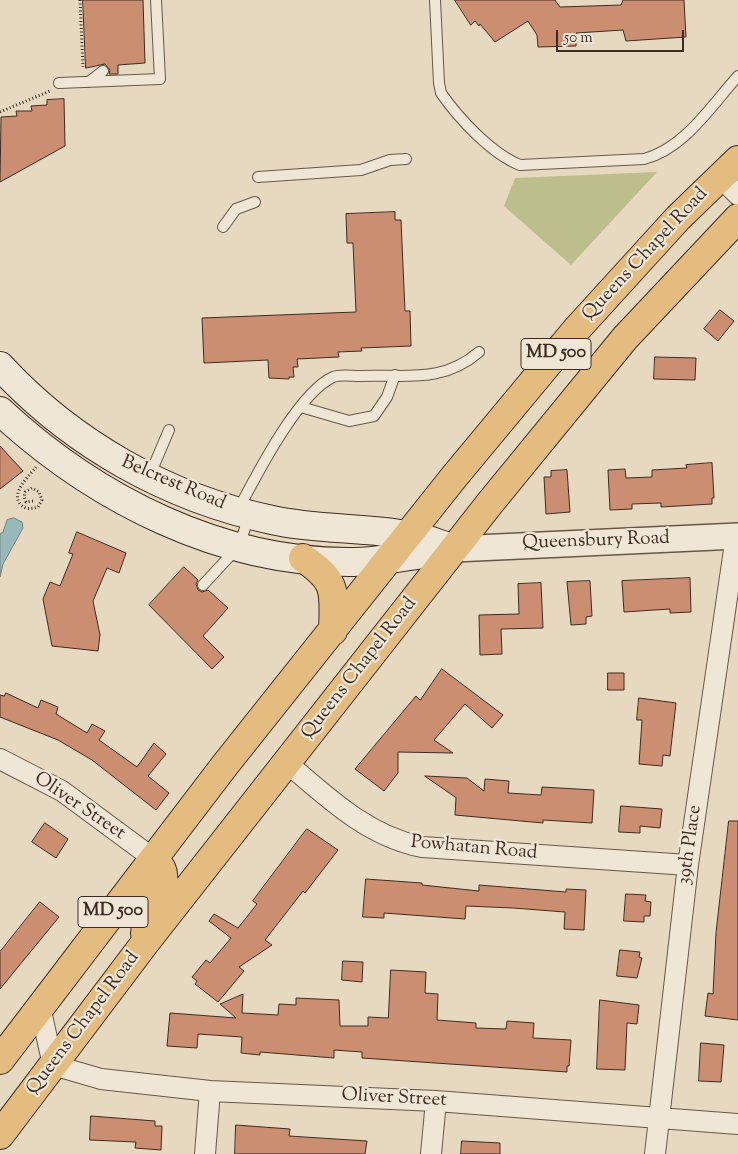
<!DOCTYPE html>
<html>
<head>
<meta charset="utf-8">
<style>
	body { margin:0 }
	#map { position:relative; width:738px; height:1154px; overflow:hidden; background:#e7d9bf; font-family:"Sorts Mill Goudy",serif }
	canvas { display:block }
	.scale { position:absolute; left:556px; top:30px; width:128px; height:22px; box-sizing:border-box; border:2px solid #3e2a23; border-top:0; padding-left:6px; font-size:15px; line-height:18px; white-space:nowrap; color:#3e2a23; -webkit-text-stroke:4px #efe6d5; paint-order:stroke }
</style>
</head>
<body>
<div id="map">
<canvas width="738" height="1154"></canvas>
<div class="scale">50 m</div>
</div>
<script>
const ctx = document.querySelector('canvas').getContext('2d');
ctx.lineJoin = 'round';
function paint(path, color) { ctx.fillStyle = color; ctx.fill(path, 'evenodd'); }
function stroke(path, color, width, dash) { ctx.strokeStyle = color; ctx.lineWidth = width; ctx.lineCap = dash ? 'butt' : 'round'; ctx.setLineDash(dash || []); ctx.stroke(path); }
function drawText(font, color, halo, rows, align = 'center') {
  ctx.font = font + ' "Sorts Mill Goudy",serif'; ctx.lineWidth = 4.5; ctx.setLineDash([]); ctx.textBaseline = 'middle'; ctx.strokeStyle = halo; ctx.fillStyle = color; for (const [text, x, y, turn = 0] of rows) {
    ctx.save(); ctx.translate(x, y); ctx.rotate((+turn || 0) * Math.PI / 180); ctx.textAlign = isNaN(turn) ? turn : align; if (halo) ctx.strokeText(text, 0, 0); ctx.fillText(text, 0, 0); ctx.restore();
  }
}
const green = new Path2D(`
	M657 172 571 265 504 206 515 178Z`);
const water = new Path2D(`
	M14 518 22 522 23 528 3 564 0 577V534L3 532 7 520Z`);
const building = new Path2D(`
	M83 0H143L145 63 118 65V74H109L110 70 105 64 86 68Z
	M455 0H555L560 7 621 5 623 0H684L686 37 626 41 623 30 576 33V46L538 47 537 35 528 21 495 42 480 24 479 26 475 21 471 25Z
	M64 99 65 146 0 182 1 117 17 116 16 111H32L31 106 47 105V100Z
	M395 212V220H401L405 311H410L411 346 361 348 362 351 338 352 339 357 297 359 298 367H293L294 377H289V379L269 378 268 360 204 363 202 318 356 312 353 243H347L346 214Z
	M720 310 734 321 718 341 704 329Z
	M655 357 696 358 695 380 654 379Z
	M0 446 23 471 0 489Z
	M712 463 714 498H712V504L661 507V503L632 504V509L610 510 608 470 625 469 626 478 652 477V470L687 468 686 465Z
	M567 470 570 512 546 514 544 477H551V471Z
	M77 532 126 553 119 573 107 568 93 601 100 635 98 651 52 646 43 599 50 582 60 586 73 554 69 553Z
	M184 567 198 580 196 584 198 590 202 592 208 590 228 608 203 636 224 657 212 669 149 605Z
	M690 578 691 612 670 613V609L624 612 622 581Z
	M590 581 592 616 586 617V624L571 625 567 582Z
	M541 583 543 628 501 629 502 654 480 655 479 615 519 614 518 584Z
	M442 669 503 715 492 728 465 704 434 740 453 753 398 752V773L384 791 355 769 416 696 420 700Z
	M608 673H624V690H608Z
	M6 693 38 708 41 700 58 707 56 714 87 733 92 724 105 731 99 740 137 767 154 743 166 754 148 776 169 793 156 810 92 760 58 740 0 717V695L4 696Z
	M639 698 676 703 670 756 663 755 662 766 639 764 642 720H637Z
	M425 776 467 778 484 791 485 779 509 781 508 793 541 795 542 787 594 790 592 823 543 820V823L455 815 456 798Z
	M621 806 662 809 660 828 640 826V833L619 832Z
	M729 821H738V1020L705 1016 708 993 713 994 716 933Z
	M45 823 68 839 56 858 32 842Z
	M307 829 338 850 305 893 303 891 265 940 272 945 239 967 244 971 218 1002 195 984 197 981 192 977 206 960 210 963 231 938 209 921 214 914 238 928 257 904 253 901Z
	M366 879 422 883V885L479 891V885L566 892V889L586 890 584 930 564 929 565 912 513 908 466 906 465 919 384 913V918L363 917Z
	M626 894 646 895 645 901 651 902 650 916H644V922L624 921Z
	M40 902 59 917 0 989V952Z
	M620 950 640 952 639 957 642 958 637 978 617 976Z
	M343 961 363 962 362 982 342 980Z
	M391 970 426 972 425 993 438 994 437 1020 476 1023V1028L506 1029 507 1021 534 1023 533 1038 571 1040 569 1066H567V1072L362 1058V1052L334 1050V1058L260 1052V1055L241 1053 242 1037 198 1034 197 1048 167 1046 170 1013 236 1018 220 1004 243 994 242 1013 278 1015 279 1004 296 1005V998L339 1000 340 1026H368V1017L388 1018Z
	M600 1000 639 1005 637 1024 627 1023 625 1070 597 1069Z
	M701 1043 724 1045 721 1082 699 1081Z
	M91 1116 155 1121V1126H162L161 1150 135 1148 136 1142 90 1140Z
	M236 1125 290 1129 289 1136 367 1141 365 1154H235Z
	M462 1141 500 1143V1154H461Z`);
const path = new Path2D(`
	M80 0 83 67
	M0 112 50 91
	M33 501 26 502 24 497 25 492 32 488 39 492 42 500 38 507C31 509 26 510 20 504 11 492 29 476 36 467`);
const service = new Path2D(`
	M435 0 439 83 441 93C459 119 492 154 520 165L644 159C684 149 711 106 738 76
	M89 82 103 71
	M59 83 160 79 156 0
	M258 177 361 170 390 160 406 159
	M223 227 236 209 255 202
	M301 407 349 421 374 416 387 397 395 375
	M149 477 169 430
	M238 510C256 476 298 393 333 377 340 374 352 376 359 376 405 374 442 384 479 352
	M203 585 239 546 249 516`);
const minor = new Path2D(`
	M721 178 738 195
	M0 759 62 791 154 859
	M286 762C327 797 367 836 422 847L688 865
	M40 1007 53 1065 101 1079 210 1091 436 1101 738 1124
	M205 1154 210 1091
	M431 1154 436 1101
	M655 1154 688 865 736 536`);
const tertiary = new Path2D(`
	M454 549 738 536`);
const secondary = new Path2D(`
	M0 366C72 444 168 498 272 520 316 530 363 527 407 535 423 537 439 544 454 549
	M0 411C95 499 222 564 354 562 385 561 417 555 448 550`);
const primary = new Path2D(`
	M303 558C338 582 334 591 333 631
	M145 934C146 929 145 923 146 918 151 896 177 880 154 859
	M0 1060 225 765 454 477 576 330 678 218 738 160
	M0 1135 145 943 490 503 625 338 738 218`);
const shields = [
	[556,354,70],
	[113,912,70]
];
const shieldNames = [
	["MD 500",556,354],
	["MD 500",113,912]
];
const streetNames = [
	["Queens Chapel Road",646,255,-47],
	["Belcrest Road",173,484,23],
	["Queensbury Road",596,542,-2],
	["Queens Chapel Road",360,669,-52],
	["Oliver Street",79,807,34],
	["39th Place",691,845,-82],
	["Powhatan Road",474,849,5],
	["Queens Chapel Road",84,1024,-53],
	["Oliver Street",394,1099,3]
];
paint(green, '#bcbe8e');
paint(water, '#98b9ba');
stroke(water, '#74807e', 1);
paint(building, '#cc8e70');
stroke(building, '#3e2a23', 1);
stroke(service, '#68564a', 12);
stroke(minor, '#68564a', 22);
stroke(tertiary, '#68564a', 28);
stroke(secondary, '#3e2a23', 30);
stroke(primary, '#3e2a23', 30);
stroke(path, '#3e2a23', 3, [1, 2.5]);
stroke(service, '#efe6d5', 10);
stroke(minor, '#efe6d5', 20);
stroke(tertiary, '#efe6d5', 25);
stroke(secondary, '#efe6d5', 28);
stroke(primary, '#e4bc80', 28);
for (const [x, y, w] of shields) { const box = new Path2D(); box.roundRect(x - w / 2, y - 15.5, w, 31, 4); ctx.fillStyle = '#efe6d5'; ctx.fill(box); stroke(box, '#3e2a23', 1); }
drawText('bold 18px', '#3e2a23', null, shieldNames);
drawText('19px', '#3e2a23', '#efe6d5', streetNames);
</script>
</body>
</html>
